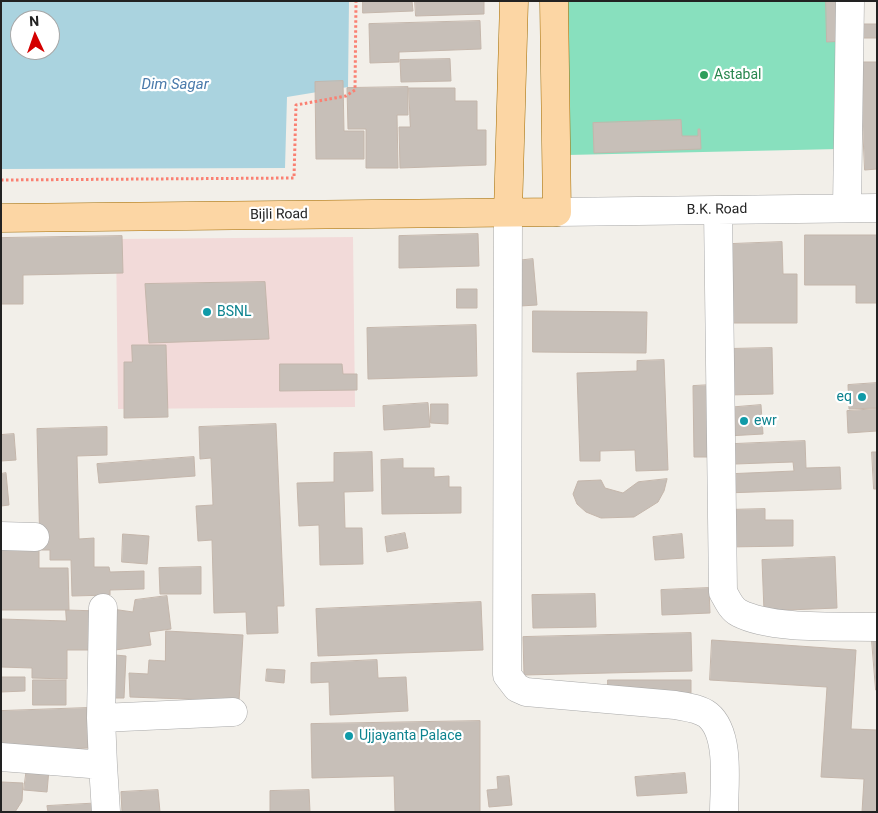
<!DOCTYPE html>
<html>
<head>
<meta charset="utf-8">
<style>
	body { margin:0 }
	#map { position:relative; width:878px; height:813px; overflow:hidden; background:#f2efe9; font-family:Roboto,sans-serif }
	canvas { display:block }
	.frame { position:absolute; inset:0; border:2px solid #222; pointer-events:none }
	.north { position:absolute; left:10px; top:10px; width:50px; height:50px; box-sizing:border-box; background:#fff; border:1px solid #a7a7a7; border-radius:50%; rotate:357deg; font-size:14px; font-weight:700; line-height:20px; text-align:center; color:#222 }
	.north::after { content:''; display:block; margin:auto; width:18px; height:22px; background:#d40000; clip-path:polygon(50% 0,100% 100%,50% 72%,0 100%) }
</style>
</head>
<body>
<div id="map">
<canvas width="878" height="813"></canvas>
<div class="frame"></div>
<div class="north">N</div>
</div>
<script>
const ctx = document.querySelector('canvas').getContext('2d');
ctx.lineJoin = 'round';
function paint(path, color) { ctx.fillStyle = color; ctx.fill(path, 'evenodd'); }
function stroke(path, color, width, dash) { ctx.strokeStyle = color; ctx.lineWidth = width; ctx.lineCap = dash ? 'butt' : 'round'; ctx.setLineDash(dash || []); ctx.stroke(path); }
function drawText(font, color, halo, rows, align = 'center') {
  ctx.font = font + ' Roboto,sans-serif'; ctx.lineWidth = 4.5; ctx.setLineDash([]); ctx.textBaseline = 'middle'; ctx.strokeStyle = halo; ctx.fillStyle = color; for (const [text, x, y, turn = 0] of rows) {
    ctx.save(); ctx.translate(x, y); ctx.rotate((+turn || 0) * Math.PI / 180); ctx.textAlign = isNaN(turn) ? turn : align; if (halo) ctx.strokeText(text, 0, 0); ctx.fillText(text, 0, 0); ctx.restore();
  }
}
const commercial = new Path2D(`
	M353 237 355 407 118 409 116 239Z`);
const pitch = new Path2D(`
	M568 1H841L839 149 567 155Z`);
const water = new Path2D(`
	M1 1H349L348 87 287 97 285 168 1 169ZM20 20H50V50H20Z`);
const building = new Path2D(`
	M363 1H412L413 11 363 13Z
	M415 1H484V14L416 16Z
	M826 1H843L844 41 827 42Z
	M480 21 481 49 399 52V62L370 63 369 24Z
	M863 24H877V38H862Z
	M450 59 451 81 401 82 400 60Z
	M860 62H877V169L865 170Z
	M343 81 344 131H364V159H316L315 82Z
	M408 87V115H397L398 168H366V129H348L347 88Z
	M409 88H455V101H477V130H486V165L400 168 399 127H410Z
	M681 120 682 136H698V129H700L701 149 594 153 593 123Z
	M478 234 479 266 399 268V236Z
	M805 235H877V303H856V285H805Z
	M122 236 123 273 23 275V304H1V238Z
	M782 242 783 274H797V323H724L731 244Z
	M533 259 537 305 520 306 516 261Z
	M265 282 269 339 149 343 145 284Z
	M457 289H477V308H457Z
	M533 311 647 312 646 353 533 352Z
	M476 325 477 376 368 379 367 328Z
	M132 345H166L168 417 124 418V362H132Z
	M772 348 773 394 728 395 727 349Z
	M664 360 668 470 636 471 635 450 600 451V461H580L577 373 637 371V361Z
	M280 364H342L343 374H357V390L280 391Z
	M877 383V408L849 409 848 385Z
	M712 385 713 457H694L693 386Z
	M428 403 430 427 384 430 383 406Z
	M431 404H448V424L431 423Z
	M761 405 763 434 727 436 725 408Z
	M877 409V431L848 433 847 411Z
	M276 424 284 606H277L278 633 247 634 246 612 214 613 212 540 198 541 196 506 213 505 211 458 200 459 199 427Z
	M107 427V455L77 456 79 539 94 538V567H109L110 572 144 571V589L110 590V595L72 596 71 560H50V550H40L37 429Z
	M14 434 16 460 1 461V435Z
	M805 441 806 468 840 467 841 489 725 493V474L794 471 793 462 735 464 734 444Z
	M372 452 373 491 344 492 345 528H362L363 564 320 565 319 525 299 526 297 483 334 482V453Z
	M872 452H877V489H874Z
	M194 457 195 476 99 483 97 464Z
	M403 459V468H434V477L449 476V487H461V513L382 514 381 460Z
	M6 473 9 505 1 506V474Z
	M667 479 664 491 658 502 634 517 601 518 586 512 577 504 573 494 578 481 601 480 605 488 623 493 638 482Z
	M765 509V520H793V546L725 547V510Z
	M1 530H39V568H68L69 610H1Z
	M405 533 408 548 387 552 385 537Z
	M123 534 149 536 147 564 122 562Z
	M682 534 684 558 655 560 653 537Z
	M835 557 837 608 764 611 762 560Z
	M201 567V594H160L159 568Z
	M709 588 710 613 662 615 661 590Z
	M595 594 596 627 533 628 532 595Z
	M167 596 171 629 149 632 151 645 108 651 112 609 133 612 135 600Z
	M481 602 483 650 318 656 316 609Z
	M66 610 100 611 99 650H67V679L32 678V668L1 667V619L66 621Z
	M166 631 243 635 239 701 130 697 129 673 148 674 149 660 165 661Z
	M691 633 692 671 524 675 523 637Z
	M712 640 856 650 851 729 877 730V812H862L864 779 821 777 827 687 710 680Z
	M872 641H877V690H876Z
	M105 654 126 656 124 698H106Z
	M377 660 378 678 406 677 408 711 330 715 329 682 311 683V663Z
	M267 669 285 670 284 683 266 681Z
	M1 677H25V691L1 692Z
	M33 680H66V705H33Z
	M608 680H691V693H608Z
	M87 708 88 748 1 752V711Z
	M480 721V812H395L394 776 312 778 311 724Z
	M27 767 49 769 47 792 24 790Z
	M685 773 687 793 637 796 635 777Z
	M509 776 512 805 489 807 487 790 498 789 497 777Z
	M2 782 23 783 22 801 15 812H1Z
	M158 790 160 812H122L121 792Z
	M309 790 310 812H270V791Z
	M103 803V812H48L47 806Z`);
const path = new Path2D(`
	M1 180 294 178 296 105 346 96 355 90 356 1`);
const minor = new Path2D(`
	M847 208 850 1
	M718 210 723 592C727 599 731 609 739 613 772 630 839 626 877 627
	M508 212 507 675 517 688 526 692 675 705C685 707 699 708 708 715 731 734 724 785 724 812
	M557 212 877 208
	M1 536 35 537
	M101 718 103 608
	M1 757 103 765 106 812
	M103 765 101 718 233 712`);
const major = new Path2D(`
	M508 212 514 1
	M1 218 557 212 554 1`);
const markers = [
	[704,75,5,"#2e9e5b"],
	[207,312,5,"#0f9aa8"],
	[862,397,5,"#0f9aa8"],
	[744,421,5,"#0f9aa8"],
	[349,736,5,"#0f9aa8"]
];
const leisureNames = [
	["Astabal",714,75]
];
const streetNames = [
	["B.K. Road",717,210,-1],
	["Bijli Road",279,215,-1]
];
const cultureNames = [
	["BSNL",217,312],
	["eq",852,397,"right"],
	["ewr",754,421],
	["Ujjayanta Palace",359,736]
];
const waterNames = [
	["Dim Sagar",175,85]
];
paint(commercial, '#f2dad9');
paint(pitch, '#88e0be');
paint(water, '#aad3df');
paint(building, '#c7bfb8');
stroke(building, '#c4b6ab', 1);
stroke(minor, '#a9a9a9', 29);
stroke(major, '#a06b00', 29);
stroke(path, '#fa8072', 3, [2.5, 2.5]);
stroke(minor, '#fff', 28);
stroke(major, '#fcd6a4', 28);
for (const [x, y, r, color] of markers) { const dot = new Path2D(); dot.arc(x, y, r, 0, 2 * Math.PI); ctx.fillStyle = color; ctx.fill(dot); stroke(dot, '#fff', 2); }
drawText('14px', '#27864d', '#fff', leisureNames, 'left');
drawText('14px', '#222', '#fff', streetNames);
drawText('14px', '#0d838f', '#fff', cultureNames, 'left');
drawText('italic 15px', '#4a7aab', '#fff', waterNames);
</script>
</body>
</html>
